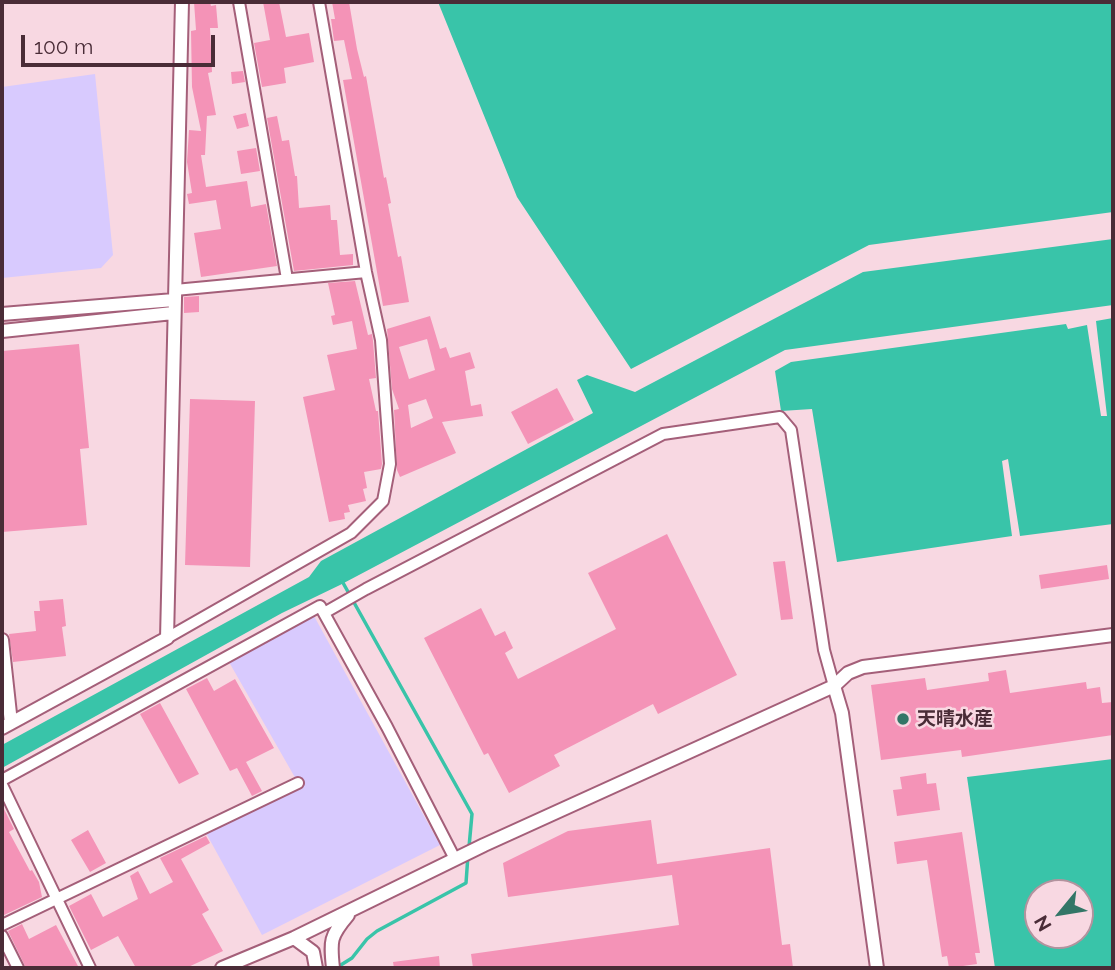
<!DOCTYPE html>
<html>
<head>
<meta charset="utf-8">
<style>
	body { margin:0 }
	#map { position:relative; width:1115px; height:970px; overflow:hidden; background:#f8d8e2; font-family:Raleway,sans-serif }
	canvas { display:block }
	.frame { position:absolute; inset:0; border:4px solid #4a2c37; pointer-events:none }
	.north { position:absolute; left:1024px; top:879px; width:70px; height:70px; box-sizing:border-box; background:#f8d8e2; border:2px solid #b2939e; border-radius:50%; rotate:240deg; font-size:19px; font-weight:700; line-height:28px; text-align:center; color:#4a2c37 }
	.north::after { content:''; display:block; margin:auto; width:24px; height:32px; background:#337667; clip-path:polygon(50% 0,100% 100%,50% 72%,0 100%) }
	.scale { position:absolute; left:21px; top:35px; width:194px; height:32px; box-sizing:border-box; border:4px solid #4a2c37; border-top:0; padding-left:9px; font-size:21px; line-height:24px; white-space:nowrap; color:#4a2c37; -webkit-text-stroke:5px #f8d8e2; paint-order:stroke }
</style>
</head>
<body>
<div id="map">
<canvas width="1115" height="970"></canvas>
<div class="frame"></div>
<div class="north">N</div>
<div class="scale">100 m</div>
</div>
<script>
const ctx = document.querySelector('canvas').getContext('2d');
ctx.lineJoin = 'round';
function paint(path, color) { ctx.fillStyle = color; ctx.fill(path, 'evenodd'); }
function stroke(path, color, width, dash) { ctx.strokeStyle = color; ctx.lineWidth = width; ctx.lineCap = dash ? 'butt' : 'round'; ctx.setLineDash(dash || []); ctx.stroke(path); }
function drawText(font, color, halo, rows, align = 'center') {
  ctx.font = font + ' Raleway,"Noto Sans JP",sans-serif'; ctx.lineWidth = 5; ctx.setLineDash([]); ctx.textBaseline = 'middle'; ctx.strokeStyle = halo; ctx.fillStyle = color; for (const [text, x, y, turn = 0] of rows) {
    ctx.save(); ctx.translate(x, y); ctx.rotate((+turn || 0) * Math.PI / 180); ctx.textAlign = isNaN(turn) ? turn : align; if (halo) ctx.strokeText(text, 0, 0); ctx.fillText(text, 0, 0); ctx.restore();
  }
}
const green = new Path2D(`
	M95 74 113 255 101 268 2 278V87Z
	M314 616 440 845 262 935 206 833 301 788 229 662Z`);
const water = new Path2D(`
	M438 2H1113V212L869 245 631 369 517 197Z
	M1113 239V305L785 350 340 585 282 613 2 768V745L309 577 321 561 593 413 577 380 587 375 635 392 863 272Z
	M1113 318V524L1020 536 1008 459 1002 461 1012 536 837 562 812 409 781 411 775 371 791 362 1066 324 1068 329 1087 325 1101 416H1107L1096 321Z
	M1113 759V968H995L967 777ZM1080 893V935H1038V893Z`);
const stream = new Path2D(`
	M342 581 472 814 469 847
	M336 968 352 958 367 939 377 931 466 883 468 855`);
const building = new Path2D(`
	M194 2H210L211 6 216 5 218 28H210L212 72 208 73 216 115 207 116 205 155H201L206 187 247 181 251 207 266 204 277 266 201 277 194 233 221 229 216 200 189 204 187 194 192 193 187 162 189 130 201 131 192 87 191 31 196 30Z
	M263 2H279L286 37 309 33 314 62 284 68 286 83 262 87 254 43 270 40Z
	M332 2H349L357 49 364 77 366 76 384 178 386 177 391 203 388 204 398 257 401 256 409 302 383 306 343 80 352 79 344 40 334 41 331 19H335Z
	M243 71 245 82 232 84 231 72Z
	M246 113 249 126 237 129 233 116Z
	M277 116 282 141 289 140 295 176H297L299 208 330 205 331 220H337L340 255 353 254V265L294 271 267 118Z
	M256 148 260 171 241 174 237 151Z
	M355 281 368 335 372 334 373 341 376 378 369 379 376 411H378L382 464 381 469 364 472 367 488 363 489 366 501 348 505 350 512 344 513 345 519 329 522 303 397 335 390 327 355 357 349 352 321 333 325 331 316 335 315 328 283Z
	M199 296V312L184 313V297Z
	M430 316 440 349 446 347 450 358 470 352 475 368 465 371 471 406 481 404 483 416 442 422 456 453 400 477 397 470 394 410 399 409 392 389 387 329ZM427 339 435 370 409 379 399 347ZM426 399 433 418 411 428 408 405Z
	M79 344 89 448 80 449 87 525 2 532V351Z
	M557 388 574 420 528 444 511 412Z
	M190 399 255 401 250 567 185 565Z
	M667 534 737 675 658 714 653 704 554 755 560 766 509 793 488 753 484 755 424 638 481 608 495 636 505 631 513 648 505 653 518 679 616 629 588 573Z
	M785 561 793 619 781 620 773 562Z
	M1107 565 1109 579 1041 589 1039 575Z
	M63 599 66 626 62 627 66 656 13 662 9 634 36 631 34 611H40L39 601Z
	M1006 670 1010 693 1086 682 1087 689 1100 687 1102 703 1113 702V735L962 757 961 750 881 760 871 685 925 678 927 690 989 681 988 673Z
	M207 678 214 691 235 679 274 748 246 762 262 791 252 796 237 768 230 771 186 689Z
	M160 703 199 774 179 784 140 714Z
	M926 773 927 784 936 783 940 810 897 816 893 790 902 789 900 777Z
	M2 805 14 829 9 832 30 871 32 870 39 882 42 897 2 916Z
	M651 820 657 864 770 848 782 945 790 944 793 968H473L471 954 679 925 672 875 508 897 503 863 568 831Z
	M88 830 106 863 90 872 71 840Z
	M962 832 980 953H975L977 964 949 968 947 956 942 957 927 860 897 864 894 842Z
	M206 836 210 843 181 859 209 910 202 914 223 951 186 968H136L118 936 91 950 69 906 91 894 103 917 138 899 130 876 138 871 150 894 173 882 160 858Z
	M22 924 29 939 56 925 79 968H26L8 931Z
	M439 956 440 968H394L393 962Z`);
const minor = new Path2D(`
	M239 2 287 279
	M175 290 366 272
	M324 613 366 589 663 434 780 417 791 430 824 650 834 686
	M167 638 351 533 383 501 390 464 381 340 366 272 319 2
	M2 780 320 606 387 727 455 859
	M2 785 90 968
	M2 925 298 783
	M2 936 18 968`);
const tertiary = new Path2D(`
	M2 314 174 300
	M2 331 173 313
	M2 640 11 723
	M834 686 848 673 863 667 1113 635
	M2 728 167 638 182 2
	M294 938 313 952 316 968
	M222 968 294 938 484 845 834 686 842 713 877 968
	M333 968C330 941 330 936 348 915`);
const markers = [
	[903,719,7,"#337667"]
];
const poiNames = [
	["天晴水産",917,719]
];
paint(green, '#d8cafe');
paint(water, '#39c4a9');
stroke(stream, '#39c4a9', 3.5);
paint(building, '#f493b7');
stroke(minor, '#a45f79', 14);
stroke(tertiary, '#a45f79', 16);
stroke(minor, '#fff', 10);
stroke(tertiary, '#fff', 12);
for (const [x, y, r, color] of markers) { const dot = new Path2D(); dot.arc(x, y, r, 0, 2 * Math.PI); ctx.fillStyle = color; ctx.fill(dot); stroke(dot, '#f8d8e2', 2.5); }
drawText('bold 19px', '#4a2c37', '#f8d8e2', poiNames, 'left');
</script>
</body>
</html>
